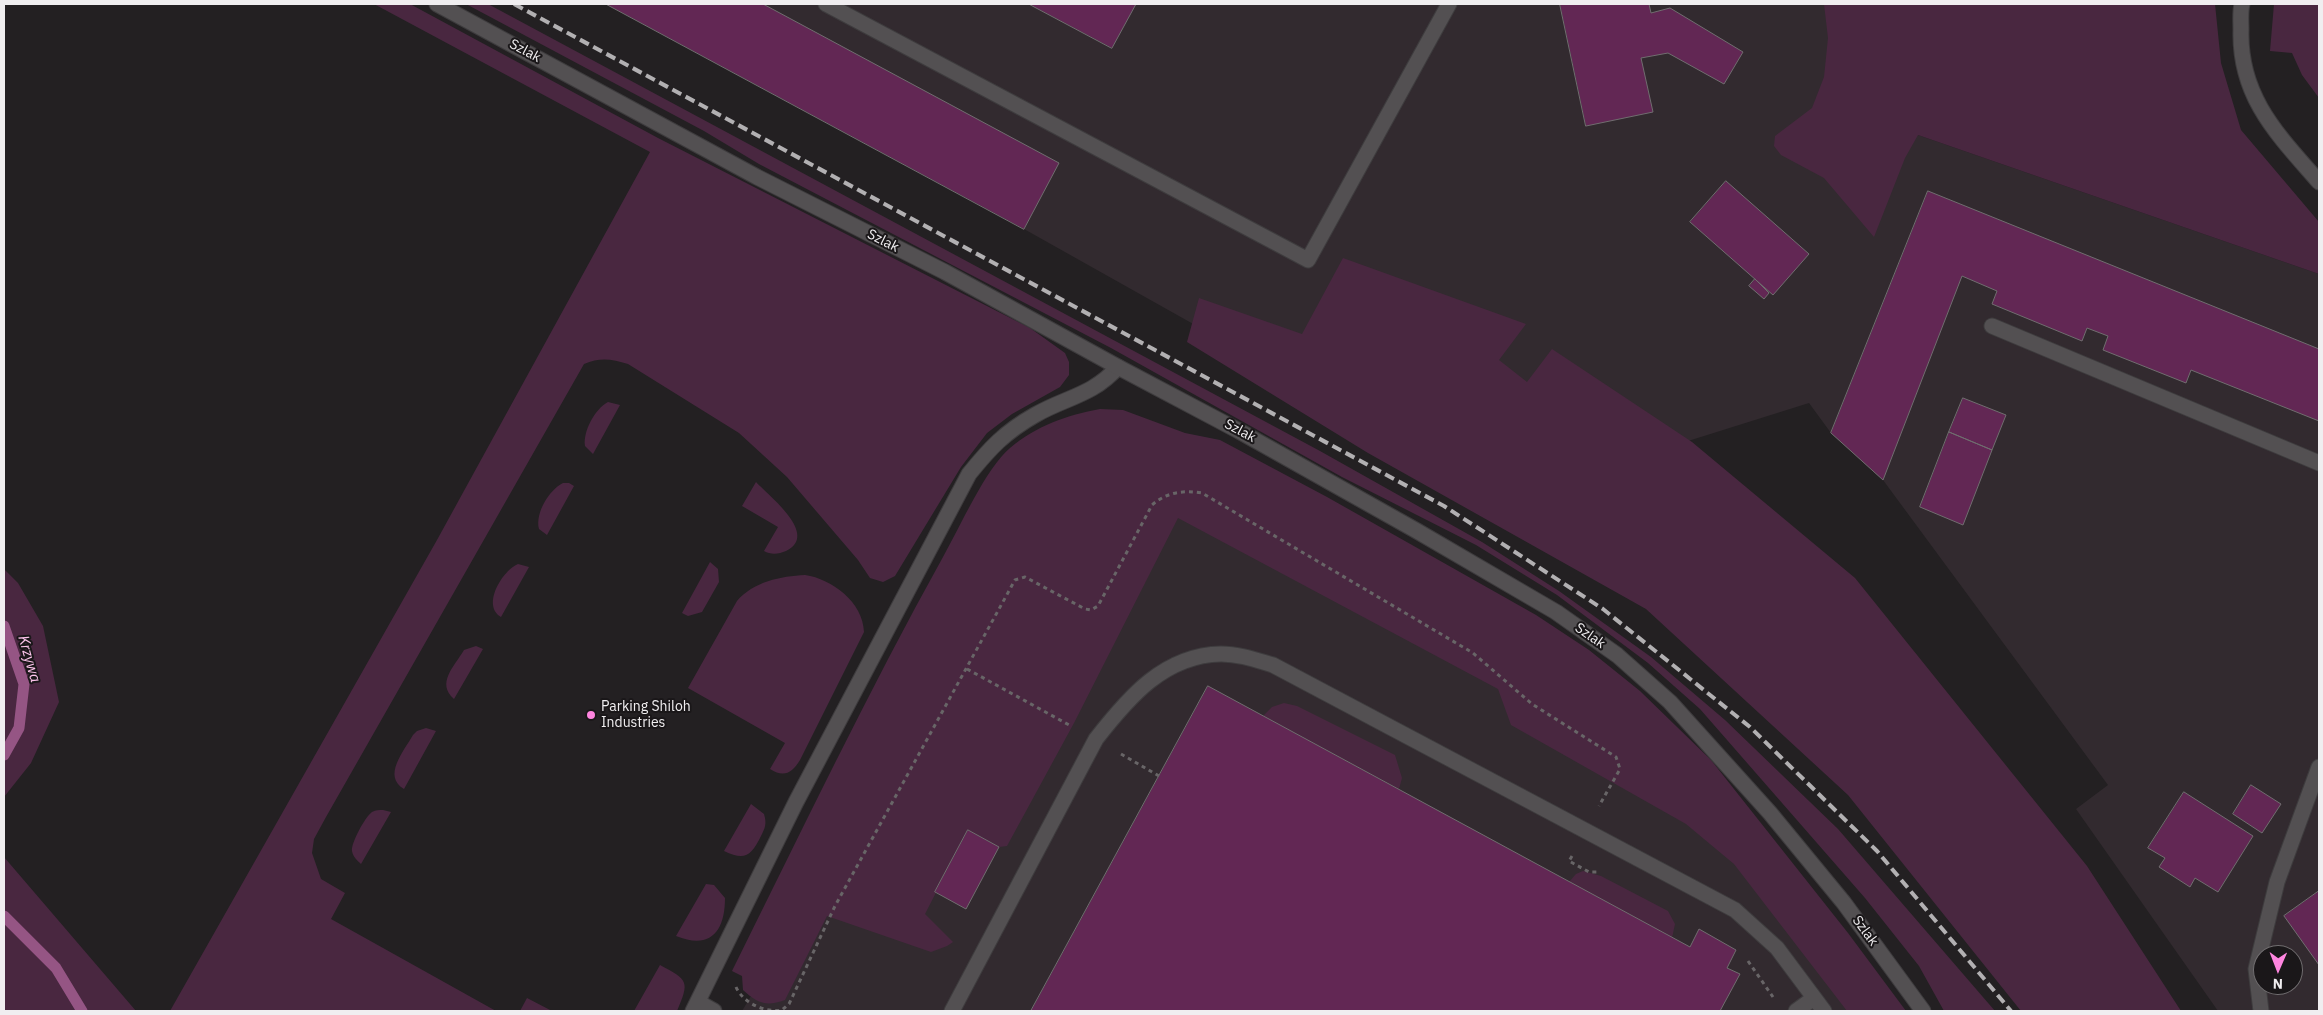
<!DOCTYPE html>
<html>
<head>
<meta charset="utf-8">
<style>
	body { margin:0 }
	#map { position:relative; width:2323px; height:1015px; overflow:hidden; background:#232022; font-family:"IBM Plex Sans",sans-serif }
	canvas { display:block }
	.frame { position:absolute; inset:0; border:5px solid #f0eef0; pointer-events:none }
	.north { position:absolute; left:2253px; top:945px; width:50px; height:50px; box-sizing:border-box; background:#1a1719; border:1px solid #706d6f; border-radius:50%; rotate:181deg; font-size:14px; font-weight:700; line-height:20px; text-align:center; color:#f0eef0 }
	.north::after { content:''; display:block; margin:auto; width:18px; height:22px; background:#fe85df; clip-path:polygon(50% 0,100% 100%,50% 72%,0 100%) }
</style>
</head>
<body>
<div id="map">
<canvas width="2323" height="1015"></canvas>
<div class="frame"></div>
<div class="north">N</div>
</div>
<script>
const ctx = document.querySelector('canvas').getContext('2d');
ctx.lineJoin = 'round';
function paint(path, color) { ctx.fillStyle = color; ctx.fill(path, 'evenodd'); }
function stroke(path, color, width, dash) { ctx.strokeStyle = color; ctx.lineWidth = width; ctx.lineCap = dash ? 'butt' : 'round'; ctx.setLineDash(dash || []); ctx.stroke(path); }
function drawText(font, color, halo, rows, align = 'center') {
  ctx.font = font + ' "IBM Plex Sans",sans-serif'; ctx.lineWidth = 4; ctx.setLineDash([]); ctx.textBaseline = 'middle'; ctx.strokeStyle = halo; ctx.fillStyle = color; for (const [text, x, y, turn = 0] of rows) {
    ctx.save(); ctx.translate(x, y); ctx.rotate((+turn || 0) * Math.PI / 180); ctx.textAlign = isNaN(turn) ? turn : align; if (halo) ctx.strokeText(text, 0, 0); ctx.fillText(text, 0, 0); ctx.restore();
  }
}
const built = new Path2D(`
	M606 4H1989L1918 135 2319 274V1011H2218L2076 809 2108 785 1883 480 1831 433 1809 403 1634 458 1309 389 1024 229ZM2263 955H2293V985H2263Z
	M1095 423 1750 831 1883 1011H742Z`);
const green = new Path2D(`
	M374 4H410L658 138 1030 328 1065 353 1069 362V375L1060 387 1012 414 987 433 961 467 895 576 883 582 870 578 858 560 787 477 739 433 628 364C612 359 600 357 584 364L326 817 314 839 312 853 321 879 345 893 331 919 496 1011H170L437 540 650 152Z
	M466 4H488L1320 451 1482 542 1559 591 1651 657 1725 720 1838 829 1995 1011H1944L1919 966 1865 898 1700 709 1648 663 1557 595 1476 545 1342 477 1111 348 759 164 704 131Z
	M1824 4H2215L2221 63 2241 130 2319 222V274L1918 135 1905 158 1874 237 1824 178 1781 155 1774 146 1775 136 1812 108 1824 77 1828 38Z
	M2274 4H2319V98L2302 75 2292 53 2270 51Z
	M1343 258 1526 324 1499 360 1527 382 1552 349 1692 442 1855 578 2087 866 2181 1011H2021L1848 795 1646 609 1368 453 1187 342 1199 298 1302 334Z
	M608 402 620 405 593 454 585 446C583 431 595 409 608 402Z
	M1100 409 1123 410 1185 433 1220 440 1327 497 1536 615 1589 650 1640 691 1711 760 1848 933 1906 1011H1847L1734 864 1686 824 1511 725 1498 689 1178 518 1074 723 1007 846 999 847 968 830 925 914 953 942 947 946 931 952 827 916 785 1000C766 1007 757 1003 743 990L742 976 732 971C801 832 868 692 943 557 960 527 986 468 1010 448 1036 426 1067 415 1100 409Z
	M756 482C769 496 820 535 786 551 779 554 771 555 764 551L778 527 742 506Z
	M563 483H569L574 486 547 535 539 529C535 513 549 490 563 483Z
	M710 562 718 569 719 582 702 612 688 616 682 613Z
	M518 564 529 567 501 617C481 605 503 570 518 564Z
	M4 569 18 583 43 626 59 702 31 763 4 797Z
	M805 575C832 579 863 602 864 632L800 760C792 773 784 778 770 769L785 743 688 688 737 601C753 582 781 576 805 575Z
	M476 646 483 649 454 699C436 683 454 667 464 650Z
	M1284 703 1297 706 1395 755 1402 778 1399 789 1263 716 1272 707Z
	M426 728 436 731 404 789C382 776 404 751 413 735L417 731Z
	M751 804 764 814C767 824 765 828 761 836 751 856 745 861 724 851Z
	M383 810 391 812 361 864C357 860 353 857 352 851 351 843 365 817 372 812 376 810 379 810 383 810Z
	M4 857 136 1011H4Z
	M1583 871 1601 876 1668 911 1675 924 1672 938 1569 882 1576 874Z
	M706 884 714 885 725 898C725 932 710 950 676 936Z
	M660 965C688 980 690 981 677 1011H634Z
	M527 998 552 1011H520Z`);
const stream = new Path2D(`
	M4 626 24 684 19 728 4 755
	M4 916 56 968 82 1011`);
const building = new Path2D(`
	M606 4H763L1059 163 1024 229Z
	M1029 4H1136L1112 48Z
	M1560 4H1649L1651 13 1670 8 1743 52 1724 84 1668 53 1641 58 1653 112 1586 126Z
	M1726 181 1809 254 1773 295 1690 222Z
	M1928 191 2319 349V421L2191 370 2186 383 2103 350 2108 336 2087 328 2082 341 1992 304 1997 291 1962 276 1883 480 1831 433Z
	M1755 279 1769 293 1764 299 1749 286Z
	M1963 398 2006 415 1992 450 1949 432Z
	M1949 432 1992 450 1963 525 1920 507Z
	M1208 686 1690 947 1699 929 1736 950 1727 968 1740 974 1720 1011H1031Z
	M2251 785 2281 804 2262 833 2233 814Z
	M2184 792 2253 836 2218 892 2195 878 2190 887 2159 867 2165 858 2148 848Z
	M968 830 999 847 966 909 935 892Z
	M2319 891V965L2284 916Z`);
const path = new Path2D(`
	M967 669 1071 726
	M1121 754 1159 776
	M1572 856 1569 861 1589 872H1598
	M1748 961 1773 997
	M736 987C743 1003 765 1013 782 1010L789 1004 835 906 1015 580 1025 577 1085 609 1091 610 1098 606 1152 505C1167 492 1183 490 1202 493L1473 653 1532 704 1616 757 1620 769 1599 806`);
const service = new Path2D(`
	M826 4 1308 260 1449 4
	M1992 326 2319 463
	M698 1002 714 1011
	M693 1011 796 802 969 474C990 448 1005 432 1035 415 1066 397 1092 396 1118 367
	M952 1011 1096 739C1128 698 1164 655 1221 654 1239 654 1256 660 1273 665L1735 910 1777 948 1824 1011
	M1796 1011 1814 998
	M2261 1011 2256 969 2277 882 2319 767`);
const minor = new Path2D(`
	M437 4 757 177 945 272 1118 367 1239 431 1417 531 1556 612 1617 655 1670 702 1770 813 1844 903 1923 1011
	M2242 4C2240 12 2241 22 2241 30 2239 97 2278 135 2319 182`);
const rail = new Path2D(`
	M514 4 1444 506 1603 609 1750 727 1877 851 2011 1011`);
const markers = [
	[591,715,5,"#fe85df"]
];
const streetNames = [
	["Szlak",525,51,28],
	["Szlak",883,241,27],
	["Szlak",1240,431,28],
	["Szlak",1590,636,35],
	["Szlak",1865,931,54]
];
const poiNames = [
	["Parking Shiloh",601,707],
	["Industries",601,723]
];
const waterNames = [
	["Krzywa",29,659,74]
];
paint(built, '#322a2f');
paint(green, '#492740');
stroke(stream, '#955584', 11);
paint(building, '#622754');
stroke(building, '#706d6f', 1);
stroke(service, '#3e3c3e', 17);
stroke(minor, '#3e3c3e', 17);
stroke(path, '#686567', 3, [4, 4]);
stroke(service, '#535052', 15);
stroke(minor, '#535052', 15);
stroke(rail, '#b2b0b2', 4, [10, 5]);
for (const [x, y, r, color] of markers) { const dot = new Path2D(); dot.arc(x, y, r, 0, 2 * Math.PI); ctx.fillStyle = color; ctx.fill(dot); stroke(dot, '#1a1719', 2); }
drawText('14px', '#f0eef0', '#1a1719', streetNames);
drawText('14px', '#f0eef0', '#1a1719', poiNames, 'left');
drawText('italic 15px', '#fcc4eb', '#1a1719', waterNames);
</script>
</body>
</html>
